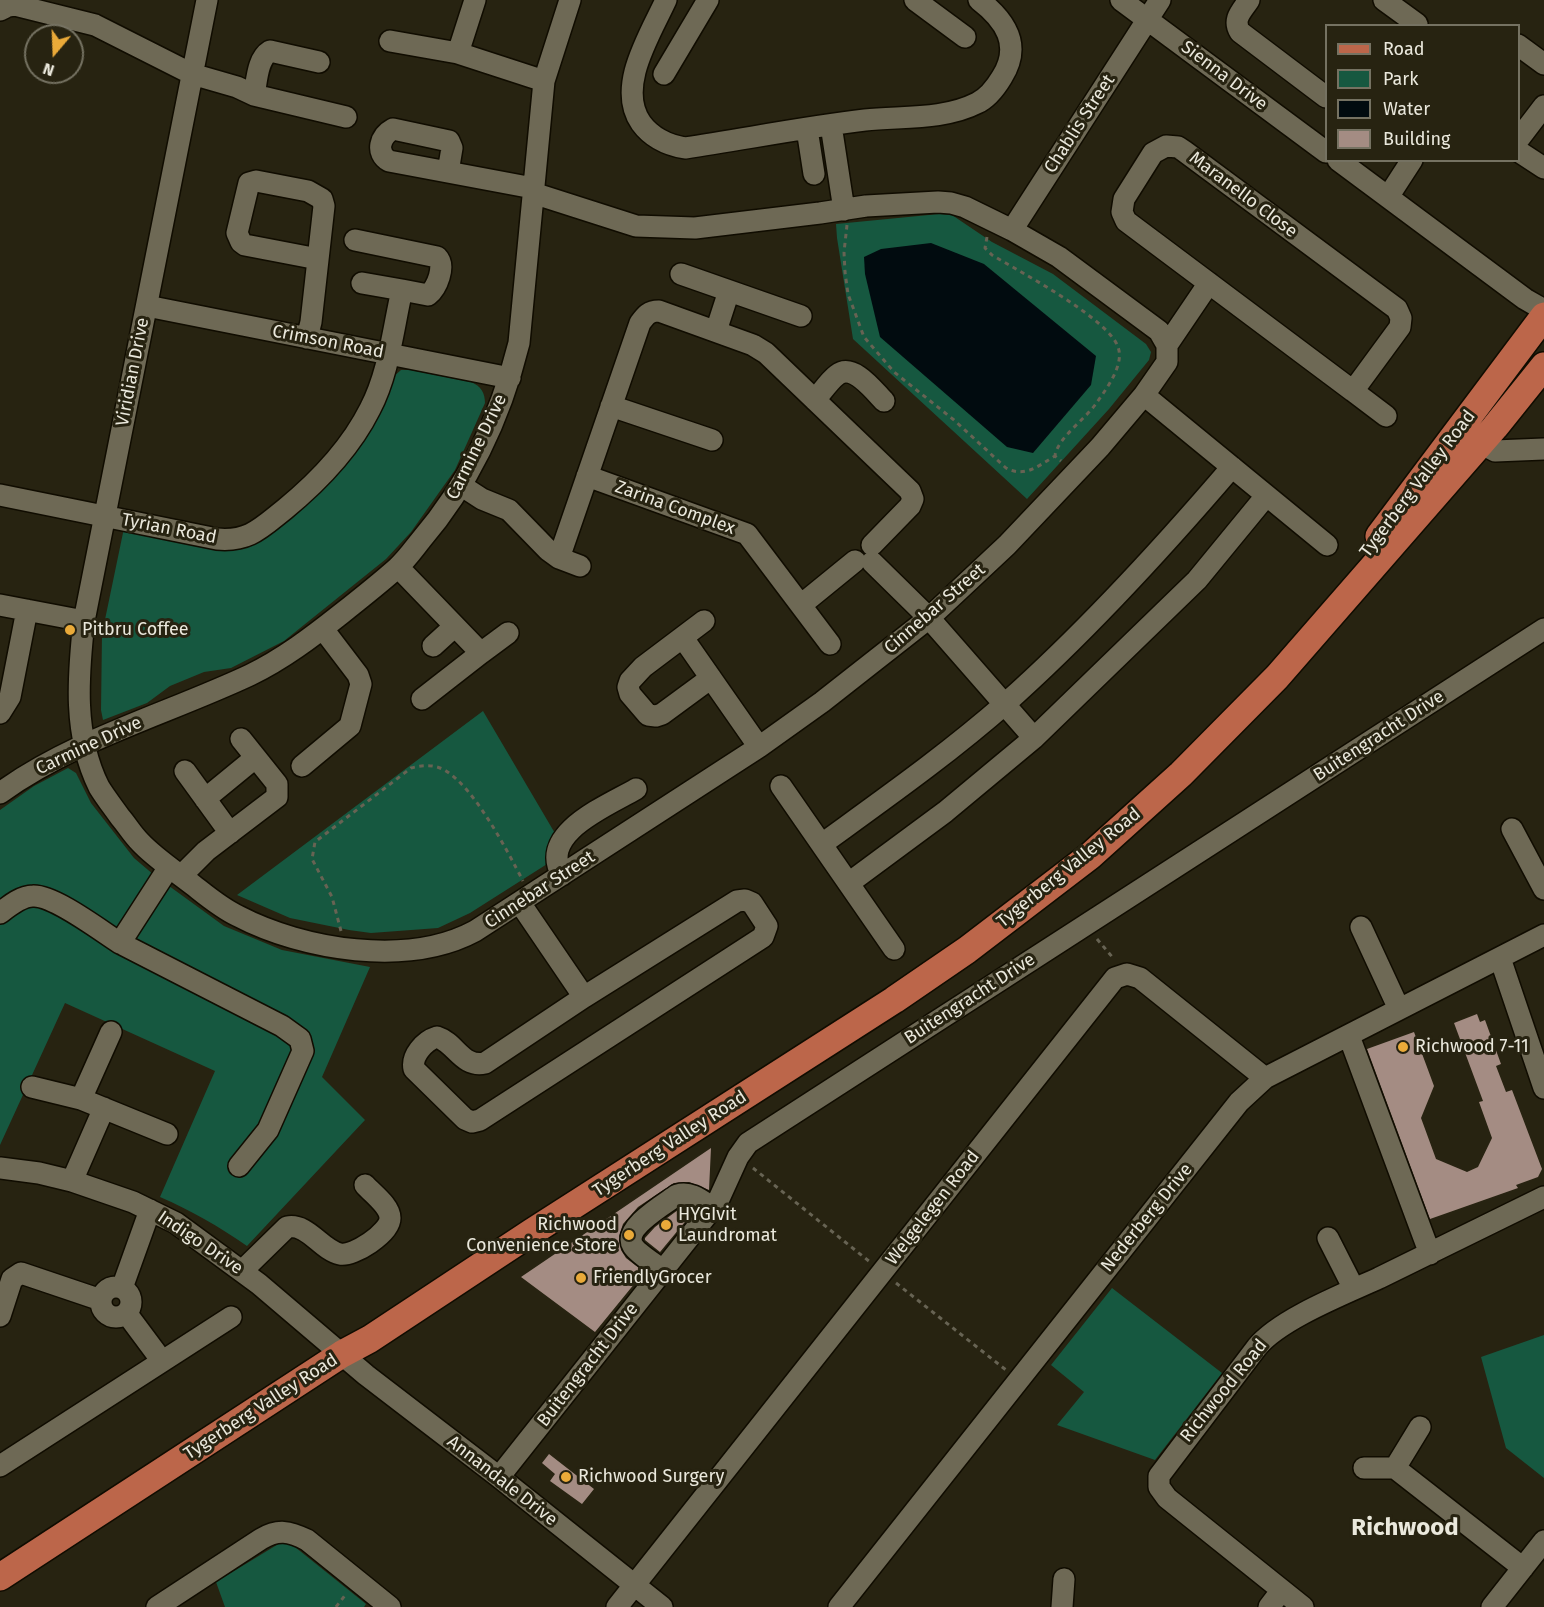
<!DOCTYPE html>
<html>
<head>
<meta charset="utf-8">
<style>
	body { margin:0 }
	#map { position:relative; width:1544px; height:1607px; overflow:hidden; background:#272311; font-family:"Fira Sans",sans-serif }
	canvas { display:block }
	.legend { position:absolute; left:1325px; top:24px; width:195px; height:138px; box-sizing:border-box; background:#272311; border:2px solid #757262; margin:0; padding:8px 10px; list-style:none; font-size:18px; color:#eae8dc }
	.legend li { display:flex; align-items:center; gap:12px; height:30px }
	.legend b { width:30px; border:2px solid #757262 }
	.north { position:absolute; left:24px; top:24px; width:60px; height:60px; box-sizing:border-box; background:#272311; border:2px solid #757262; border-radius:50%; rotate:199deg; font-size:16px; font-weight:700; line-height:24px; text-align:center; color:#eae8dc }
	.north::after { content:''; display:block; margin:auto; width:21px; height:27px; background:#eaaa39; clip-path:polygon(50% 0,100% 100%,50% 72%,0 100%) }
</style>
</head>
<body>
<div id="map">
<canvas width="1544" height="1607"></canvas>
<ul class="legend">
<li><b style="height:8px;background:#bc664a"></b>Road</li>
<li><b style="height:16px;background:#165840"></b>Park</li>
<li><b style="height:16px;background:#010b0f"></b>Water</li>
<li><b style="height:16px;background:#a48c83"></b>Building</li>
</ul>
<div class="north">N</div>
</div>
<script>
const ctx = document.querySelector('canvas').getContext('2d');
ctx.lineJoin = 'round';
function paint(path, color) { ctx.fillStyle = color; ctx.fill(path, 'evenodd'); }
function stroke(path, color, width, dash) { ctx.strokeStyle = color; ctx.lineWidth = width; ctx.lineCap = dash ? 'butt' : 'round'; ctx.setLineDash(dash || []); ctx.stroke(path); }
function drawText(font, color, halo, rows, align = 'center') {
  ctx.font = font + ' "Fira Sans",sans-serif'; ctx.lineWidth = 6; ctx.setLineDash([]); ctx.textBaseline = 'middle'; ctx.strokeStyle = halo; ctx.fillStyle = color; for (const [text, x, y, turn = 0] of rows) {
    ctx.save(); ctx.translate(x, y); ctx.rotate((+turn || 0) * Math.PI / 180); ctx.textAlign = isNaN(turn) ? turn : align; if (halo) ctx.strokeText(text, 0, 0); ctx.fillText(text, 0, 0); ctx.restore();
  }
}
const green = new Path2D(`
	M939 214 952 215 992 242 1053 274 1146 344 1151 352 1149 360 1109 409 1027 499 853 339 837 238 836 224Z
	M401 370H411L471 382C481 386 485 393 485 403L455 470 411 532 386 559 284 641 231 668 204 672 170 686 147 703 103 720 101 710 102 634 124 528 255 541 393 377Z
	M483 711 566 852 470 913 438 928 371 933 349 930 290 918 237 895Z
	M68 768 76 773 91 803 134 858 154 875 224 926 282 950 370 967 322 1077 365 1120 247 1246C220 1227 190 1210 160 1197L215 1071 65 1003 0 1145V810L34 786Z
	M1112 1288 1222 1373 1155 1460 1057 1425 1084 1392 1051 1365Z
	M1544 1335V1478L1506 1448 1481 1357Z
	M280 1543H286L295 1547 366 1604 364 1607H225L216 1582Z`);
const water = new Path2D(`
	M931 243 984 264 1096 356 1091 385 1033 453 1007 447 880 337 865 274 864 257 881 249Z`);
const building = new Path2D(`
	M1477 1014 1480 1022 1485 1020 1501 1064 1496 1066 1506 1092 1512 1090 1542 1169 1538 1177 1516 1185 1518 1188 1430 1219 1367 1049 1414 1032 1434 1086 1421 1118 1436 1159 1467 1172 1478 1167 1492 1138 1479 1102 1483 1101 1454 1023Z
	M711 1148 709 1190 689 1182 674 1183 638 1207 623 1224 619 1236 621 1250 626 1258 644 1272 595 1332 521 1277Z
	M682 1207 694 1211 660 1252 645 1240V1238L655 1227Z
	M549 1454 594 1489 582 1504 550 1481 555 1474 542 1463Z`);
const path = new Path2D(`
	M847 225 844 252 845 272 848 294 864 337 894 372 954 420 1006 468C1025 478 1038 466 1055 456L1061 461
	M987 237 985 248 992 255C1020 272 1108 318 1118 347 1125 365 1105 391 1095 405 1084 420 1059 437 1055 455
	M341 931 332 897 312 859 315 842 411 768C423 765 435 764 446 771 475 789 507 850 523 881
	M1097 939 1114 959
	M753 1168 870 1262
	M896 1283 1006 1370
	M336 1607 346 1594`);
const minor = new Path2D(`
	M207 0 84 621C78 676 73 735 99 787 105 797 113 807 120 817 127 825 132 834 140 842 155 858 175 871 193 885 207 896 221 908 238 916 303 950 408 967 475 931L759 747 822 702 929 618 1007 545 1100 447 1144 395 1167 362V345L1159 331 1059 257 1012 230 965 207 951 203 938 202 866 206 820 213 695 228 636 226 533 193
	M666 0C650 35 616 87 641 123 652 138 667 145 685 148 745 139 805 127 865 120 901 116 944 120 977 103 988 98 996 87 1002 77 1022 45 1005 20 979 0
	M915 0 965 37
	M1121 0 1326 152
	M1249 0C1242 11 1232 19 1240 32L1326 97
	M1384 0 1417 24
	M0 10 8 6 15 5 95 25 192 74 237 87 254 95 346 117
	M390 41 458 53 544 81
	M1518 45 1544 64
	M458 53 475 0
	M664 74 708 0
	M254 95C257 81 257 59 270 51L319 62
	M831 125 844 210
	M807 129 814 174
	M1518 140 1544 106
	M1166 146 1178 147 1184 151 1397 309 1401 318 1400 327 1353 391 1126 221 1122 212 1124 199 1153 153Z
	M1518 151 1544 168
	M1338 160 1525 299 1544 310
	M448 172 452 148 449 141 393 129C380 136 375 153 389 161L533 188
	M1388 197 1412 160
	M1012 230 1160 0
	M681 274 801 316
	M362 283 402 290
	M147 306 510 378
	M716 331 729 291
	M307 338 311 322 324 206 322 199 308 191 256 181 249 183 237 233 241 242 245 245 318 259
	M1167 345 1209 283
	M1353 391 1386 416
	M1144 395 1327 545
	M815 400C822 392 829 381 837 375 853 362 874 391 884 401
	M611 406 712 440
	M1480 443 1495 451 1544 449
	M587 476 747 534 830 644
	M462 486 482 499 509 510 548 550 559 558 580 566
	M0 495 217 539C249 542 261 528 285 509 319 481 350 449 370 409 389 373 393 329 402 290L428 295C437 288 446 266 437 257L355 240
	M559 558 640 323C646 315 649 311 659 311L753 345 766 353 910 491 913 499 910 506 872 545
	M872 562 929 618 1034 738
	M398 567 481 653 422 699
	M0 605 84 621
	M801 605 855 561
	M704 621 643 667 630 681 628 687 630 694 648 715 656 716 662 714 711 678
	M683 638 759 747
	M433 646 455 626
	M481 653 508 633
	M0 713 10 697 27 610
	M302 766 350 726 361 684 358 675 323 629
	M185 771 230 833
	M781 786 894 949
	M0 793C75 739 167 714 250 675 283 659 312 637 341 614 360 599 379 584 397 568 406 560 413 550 421 540 469 484 501 415 519 343L544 81 570 0
	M205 799 255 758
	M1512 829 1544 889
	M822 844C884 799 948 754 1006 703 1087 631 1161 550 1232 467
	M169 867 120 943 282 1026 300 1039 303 1051 268 1130 239 1166
	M562 875C538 833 607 806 636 789
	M181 876 206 851 277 797V784L241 739
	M849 883 945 812 1034 738 1197 580 1266 496
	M745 900 752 903 767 926 763 937 480 1120 472 1122 465 1119 414 1069C411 1056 424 1041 437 1037 456 1043 462 1068 485 1063L584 997 737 901Z
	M520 903 584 997
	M0 913C9 906 21 896 33 896 54 895 101 931 120 943
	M1361 927 1399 1009
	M1500 958 1544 1088
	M1349 1036 1430 1254
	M32 1087 81 1099 167 1134
	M81 1099 111 1032
	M0 1168 39 1173 72 1181 133 1202 176 1223 259 1284 366 1375 499 1477 662 1607
	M72 1181 104 1108
	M1328 1238 1354 1289
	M663 1270C656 1265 637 1253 633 1246 622 1228 665 1204 677 1195 691 1191 701 1200 713 1208
	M242 1271 287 1227C308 1223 321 1250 340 1254 353 1257 390 1233 390 1218 390 1206 373 1194 365 1185
	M101 1302a15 15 0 1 1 30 0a15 15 0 1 1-30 0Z
	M122 1288 150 1210
	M127 1314 162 1361
	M0 1316 12 1279 21 1273 101 1300
	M0 1466 231 1317
	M1364 1468H1395L1523 1568
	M1395 1468 1420 1427
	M499 1477 718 1201 738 1157 748 1143 1544 629
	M157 1607 261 1539C278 1529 289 1531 307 1540L390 1607
	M617 1607 1115 978 1127 974 1140 978 1265 1078
	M839 1607 1239 1102 1265 1078 1544 935
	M1062 1607 1064 1579
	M1269 1607 1282 1590
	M1303 1607 1167 1498 1159 1487V1476L1257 1347C1280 1319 1344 1294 1379 1278 1434 1251 1489 1224 1544 1197
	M1492 1607 1544 1541`);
const major = new Path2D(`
	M1379 536 1544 316
	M0 1577 342 1354 370 1339 532 1232 894 1000 967 950 1090 856 1181 774 1277 677 1495 427 1544 366`);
const markers = [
	[70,630,6,"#eaaa39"],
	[1403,1047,6,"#eaaa39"],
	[666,1225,6,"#eaaa39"],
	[629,1235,6,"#eaaa39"],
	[581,1278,6,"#eaaa39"],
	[566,1477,6,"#eaaa39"]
];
const streetNames = [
	["Sienna Drive",1224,76,37],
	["Chablis Street",1080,124,-57],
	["Maranello Close",1243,195,37],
	["Crimson Road",328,342,11],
	["Viridian Drive",133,372,-79],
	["Carmine Drive",477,447,-64],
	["Tygerberg Valley Road",1418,484,-53],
	["Zarina Complex",675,508,20],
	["Tyrian Road",169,529,11],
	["Cinnebar Street",935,609,-41],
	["Buitengracht Drive",1379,736,-33],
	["Carmine Drive",89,746,-25],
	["Tygerberg Valley Road",1069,868,-39],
	["Cinnebar Street",540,890,-33],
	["Buitengracht Drive",970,999,-33],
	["Tygerberg Valley Road",670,1144,-33],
	["Welgelegen Road",933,1208,-52],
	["Nederberg Drive",1147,1218,-51],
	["Indigo Drive",200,1243,34],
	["Buitengracht Drive",588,1365,-52],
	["Richwood Road",1224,1391,-51],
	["Tygerberg Valley Road",261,1407,-33],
	["Annandale Drive",502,1481,38]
];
const poiNames = [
	["Pitbru Coffee",82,630],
	["Richwood 7-11",1415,1047],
	["HYGIvit",678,1215],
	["Laundromat",678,1236],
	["Richwood",617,1225,"right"],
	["Convenience Store",617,1246,"right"],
	["FriendlyGrocer",593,1278],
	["Richwood Surgery",578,1477]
];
const districtNames = [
	["Richwood",1405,1528]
];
paint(green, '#165840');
paint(water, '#010b0f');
paint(building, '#a48c83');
stroke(minor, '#100c00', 24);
stroke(major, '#100c00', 30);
stroke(path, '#676353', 3, [4.5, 4.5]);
stroke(minor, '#6e6955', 21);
stroke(major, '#bc664a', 27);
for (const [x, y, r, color] of markers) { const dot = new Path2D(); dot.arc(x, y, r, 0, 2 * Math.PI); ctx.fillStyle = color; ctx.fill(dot); stroke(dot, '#272311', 2); }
drawText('18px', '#eae8dc', '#272311', streetNames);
drawText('18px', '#eae8dc', '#272311', poiNames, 'left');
drawText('bold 24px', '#eae8dc', '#272311', districtNames);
</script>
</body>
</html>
